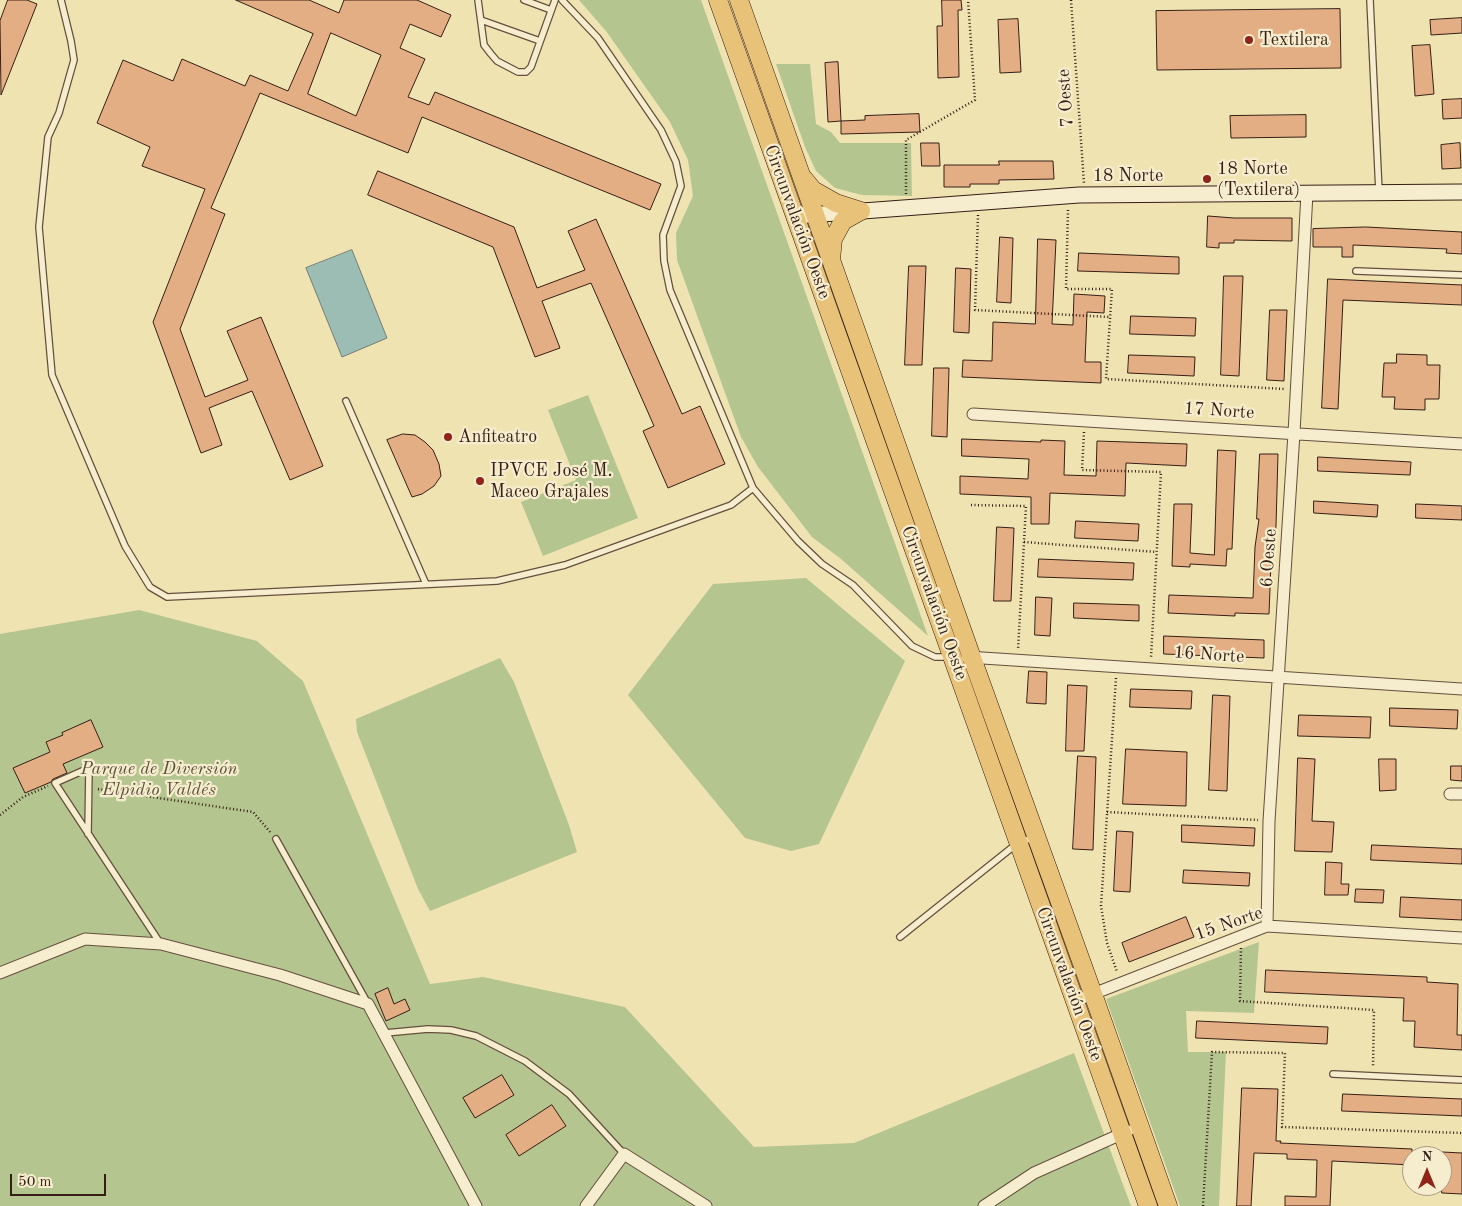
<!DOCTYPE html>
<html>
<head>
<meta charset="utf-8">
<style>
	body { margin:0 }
	#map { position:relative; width:1462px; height:1206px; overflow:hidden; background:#f0e3b2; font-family:"Old Standard TT",serif }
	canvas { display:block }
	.north { position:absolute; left:1402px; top:1146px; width:50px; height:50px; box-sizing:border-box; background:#f5edcd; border:1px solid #a99a84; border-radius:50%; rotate:0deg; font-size:14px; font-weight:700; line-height:20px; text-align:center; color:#361e16 }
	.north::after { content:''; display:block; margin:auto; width:18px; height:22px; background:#8f2418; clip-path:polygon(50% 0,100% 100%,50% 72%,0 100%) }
	.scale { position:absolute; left:10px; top:1174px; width:96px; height:22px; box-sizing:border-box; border:2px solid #361e16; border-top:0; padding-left:6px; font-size:15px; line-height:18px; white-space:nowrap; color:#361e16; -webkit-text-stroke:4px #f5edcd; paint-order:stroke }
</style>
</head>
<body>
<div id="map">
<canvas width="1462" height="1206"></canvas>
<div class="north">N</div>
<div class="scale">50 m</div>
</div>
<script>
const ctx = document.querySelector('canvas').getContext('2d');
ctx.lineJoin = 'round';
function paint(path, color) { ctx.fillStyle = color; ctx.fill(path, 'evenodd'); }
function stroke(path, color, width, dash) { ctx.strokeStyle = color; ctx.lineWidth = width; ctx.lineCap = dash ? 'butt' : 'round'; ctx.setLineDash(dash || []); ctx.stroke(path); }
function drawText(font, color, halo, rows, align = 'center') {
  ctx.font = font + ' "Old Standard TT",serif'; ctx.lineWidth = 4.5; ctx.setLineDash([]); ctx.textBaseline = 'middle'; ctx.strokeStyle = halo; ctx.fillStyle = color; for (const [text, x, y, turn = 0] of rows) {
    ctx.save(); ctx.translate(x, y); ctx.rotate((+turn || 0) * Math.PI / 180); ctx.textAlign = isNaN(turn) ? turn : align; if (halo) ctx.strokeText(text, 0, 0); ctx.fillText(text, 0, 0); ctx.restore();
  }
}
const green = new Path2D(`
	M579 0H701L928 636 841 559 812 537 758 467 741 437 677 260 676 233 693 196 688 160 670 122 606 31Z
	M776 64H810L816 124 831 132 840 143H911L912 196 862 195 835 188 816 171 805 147Z
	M588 395 638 518 543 556 521 502 576 480 548 410Z
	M806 578 905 661 819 844 791 851 745 838 628 695 713 584Z
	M139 610 257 641 303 681 430 984 483 977 625 1007 754 1147 854 1143 1074 1053 1131 1206H0V634Z
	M500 658 514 682 569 825 577 852 430 911 418 889 357 732 356 719Z
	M1259 942 1254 1013 1186 1011 1188 1052H1226L1219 1206H1180L1106 999Z`);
const water = new Path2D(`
	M352 250 387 338 342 357 306 268Z`);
const building = new Path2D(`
	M8 0H27L37 4 1 95 0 21Z
	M236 0H309L339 13 344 0H417L451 15 441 37 410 24 400 48 425 59 408 97 429 105 435 92 661 184 650 210 422 117 408 153 260 93 211 208 225 214 180 329 205 397 248 380 227 331 261 317 323 466 290 480 252 391 209 408 222 445 201 453 153 322 205 189 142 166 150 147 97 123 123 60 173 81 182 59 245 86 250 75 288 91 313 34ZM331 33 381 55 356 116 308 94Z
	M942 0H961L962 10H958L959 77 938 78 937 26H942Z
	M1340 9 1341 68 1157 70 1156 11Z
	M1462 18V33L1431 35 1430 20Z
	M1018 19 1021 72 1000 73 998 20Z
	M1430 45 1434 94 1415 96 1412 46Z
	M838 62 841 121 828 122 825 63Z
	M1462 99V118L1443 119 1442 100Z
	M919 114 920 132 841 134V121L865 120V116Z
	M1306 115V137L1231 138 1230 116Z
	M921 143H939L940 166H922Z
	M1460 143 1461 168 1442 169 1441 145Z
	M999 161H1053L1054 179 999 180V184H970V187H944V165H999Z
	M378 171 514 227 537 288 585 270 568 231 596 219 682 414 700 406 725 464 668 488 643 431 654 426 591 283 542 301 560 348 535 357 493 247 368 195Z
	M1208 216 1234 218H1292V241L1234 240V243H1219V248L1207 247Z
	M1366 227 1462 232V254L1446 253 1447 249 1353 245V257H1342V247H1313V229Z
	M1000 237 1013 238 1011 303 997 302Z
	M1038 239 1056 240 1052 324 1073 325 1074 294 1105 296 1104 313 1087 312 1085 362H1101V383L962 377 963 360 992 361 993 322 1035 324Z
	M1079 253 1179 257V274L1078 271Z
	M909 266H926L922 365H905Z
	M956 268 971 269 969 333 954 332Z
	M1224 276H1243L1239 376 1221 375Z
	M1328 279 1462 285V305L1343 300 1338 409 1322 408Z
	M1270 310H1287L1284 381 1267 380Z
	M1131 316 1196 318 1195 336 1130 334Z
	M1397 354 1427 355V365H1440L1439 399H1425V410L1394 409 1395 397H1382L1384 363H1396Z
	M1129 355 1195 357 1194 376 1128 373Z
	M934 368H949L947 437 932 436Z
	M403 434 415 435 425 442 433 450 439 464 441 476 434 486 422 494 412 497 387 440Z
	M962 439 1041 442V440L1065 441 1064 475 1096 476 1097 441 1187 444 1186 466 1126 463 1125 496 1050 493 1049 524H1031V497L960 494V476L1028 479 1029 459 962 456Z
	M1218 450 1236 451 1232 549H1227L1226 566 1190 564V567L1172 566 1174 504H1192L1190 553 1214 555Z
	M1260 454H1278L1276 526 1275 537H1272L1269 614 1235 613V616L1168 613 1169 595 1253 598 1255 547 1259 519H1257Z
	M1318 457 1411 462 1410 475 1318 471Z
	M1314 501 1378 505 1377 517 1314 513Z
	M1416 504 1462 506V520L1416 518Z
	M1076 521 1139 524 1138 541 1075 538Z
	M997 527 1014 528 1011 601H994Z
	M1039 559 1134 563 1133 580 1038 577Z
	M1036 597 1052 598 1050 636 1035 635Z
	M1074 603 1139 605V621L1074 618Z
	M1164 636 1264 640V658L1164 654Z
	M1029 671 1047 672 1046 704 1027 703Z
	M1068 685 1087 686 1084 751H1066Z
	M1131 689 1192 691 1191 709 1130 707Z
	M1213 695 1230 696 1227 791 1209 790Z
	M1390 708 1458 710 1457 729 1390 726Z
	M1299 715 1371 717 1370 738 1298 736Z
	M91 720 103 747 63 764 67 773 53 779 51 782 25 793 13 768 50 752 46 742 63 735 62 733Z
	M1126 749 1187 752 1186 806 1123 804Z
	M1078 756 1096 757 1093 850 1073 849Z
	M1298 758 1315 759 1312 821 1334 822 1332 852 1295 851Z
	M1379 759H1396V790L1380 791Z
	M1451 766H1462V781L1451 780Z
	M1182 825 1255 828 1254 846 1182 842Z
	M1117 831 1133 832 1130 892 1114 891Z
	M1372 845 1462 849V864L1371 860Z
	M1326 862 1342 863 1341 884H1349L1348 895H1325Z
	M1184 870 1250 873 1249 886 1183 883Z
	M1356 889 1384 890 1383 903 1355 902Z
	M1401 897 1462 900V920L1400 917Z
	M1186 917 1194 937 1129 962 1122 943Z
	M1266 970 1427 977V982L1458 984 1457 1035H1462V1050L1414 1047 1415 1021H1403L1404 998 1265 992Z
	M388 988 394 1004 405 999 410 1010 386 1021 375 994Z
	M1197 1021 1328 1027 1327 1044 1196 1038Z
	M502 1075 514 1095 475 1118 463 1098Z
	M1242 1088 1278 1089 1276 1141H1281L1280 1143 1412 1149V1165L1332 1161 1330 1206H1285V1196L1316 1197 1317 1160 1287 1159V1154L1254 1153 1251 1206H1237Z
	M1343 1094 1462 1099V1116L1342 1111Z
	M552 1105 566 1126 519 1156 506 1135Z
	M1442 1152 1462 1153V1194L1442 1193Z`);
const path = new Path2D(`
	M1071 0 1084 183
	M906 194V140L975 100 968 0
	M1068 210 1066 289H1112L1106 379 1285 389
	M978 215 975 310 1110 317
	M1084 432 1082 470 1161 472 1151 658
	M971 505 1026 506 1018 650
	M1024 542 1156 552
	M1116 678 1101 906 1107 943 1117 972
	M98 789 253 812 271 833
	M1107 812 1258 820
	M0 815 23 797 48 786
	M1241 948 1240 1001 1374 1010 1373 1067
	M1203 1206 1212 1052 1285 1053 1282 1127 1462 1133`);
const lane = new Path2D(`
	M61 0 71 41 74 60 59 113 48 137 39 227 52 375 125 546 150 587 167 597 497 581 565 565 731 505 753 488
	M478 0 484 45 491 54 497 61 518 72H526L531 67 555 0
	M524 0 551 10
	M562 0 598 38 661 130 676 162 681 186 663 235 664 261 670 290 753 488 798 541 822 564 853 585 912 646 935 657H949
	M1370 0 1379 192
	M481 20 540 41
	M1356 271 1462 275
	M346 401 426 584
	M88 834 89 768 55 783 160 943
	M276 839 367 1002
	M900 937 1019 842 1034 838
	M385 1033 428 1029 451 1030 476 1036 525 1061 569 1094 624 1154
	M1333 1074 1462 1080`);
const street = new Path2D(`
	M973 414 1462 444
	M967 657 1462 689
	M1450 794H1462
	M1267 926 1269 821 1294 433 1307 193
	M0 973 85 939 161 944 280 975 368 1004 476 1206
	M1075 1001 1267 926 1462 938
	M586 1206 624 1154 706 1206
	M984 1206 1034 1173 1128 1131`);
const secondary = new Path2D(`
	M795 216 1079 195 1462 192`);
const primary = new Path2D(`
	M718 0 1148 1206
	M739 0 972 658 1093 994 1168 1206
	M804 179 813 190 836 203 861 211
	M831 260 833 239 843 221 861 211`);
const markers = [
	[1249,40,5,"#8f2418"],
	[1207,179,5,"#8f2418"],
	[448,437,5,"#8f2418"],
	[480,481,5,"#8f2418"]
];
const poiNames = [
	["Textilera",1259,40],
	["18 Norte",1217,169],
	["(Textilera)",1217,190],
	["Anfiteatro",458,437],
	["IPVCE José M.",490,471],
	["Maceo Grajales",490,492]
];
const streetNames = [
	["7 Oeste",1066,98,-94],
	["18 Norte",1128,176],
	["Circunvalación Oeste",797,222,70],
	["17 Norte",1219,411,4],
	["6 Oeste",1269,558,-86],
	["Circunvalación Oeste",934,603,70],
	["16 Norte",1209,655,4],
	["15 Norte",1229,924,-19],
	["Circunvalación Oeste",1069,984,70]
];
const parkNames = [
	["Parque de Diversión",159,769],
	["Elpidio Valdés",159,790]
];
paint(green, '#b5c590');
paint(water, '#9bbdb3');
stroke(water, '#737d74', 1);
paint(building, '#e4ae84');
stroke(building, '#361e16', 1);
stroke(lane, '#644f3d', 8);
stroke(street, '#644f3d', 13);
stroke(secondary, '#361e16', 17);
stroke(primary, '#361e16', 19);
stroke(path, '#361e16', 2.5, [1, 2.5]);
stroke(lane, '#f5edcd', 5.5);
stroke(street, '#f5edcd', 11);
stroke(secondary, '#f5edcd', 15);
stroke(primary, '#e8c279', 18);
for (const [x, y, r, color] of markers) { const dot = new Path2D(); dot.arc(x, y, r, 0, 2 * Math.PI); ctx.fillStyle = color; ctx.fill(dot); stroke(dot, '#f5edcd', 2); }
drawText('18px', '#361e16', '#f5edcd', poiNames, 'left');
drawText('18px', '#361e16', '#f5edcd', streetNames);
drawText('italic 18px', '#5c503b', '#f5edcd', parkNames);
</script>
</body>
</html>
